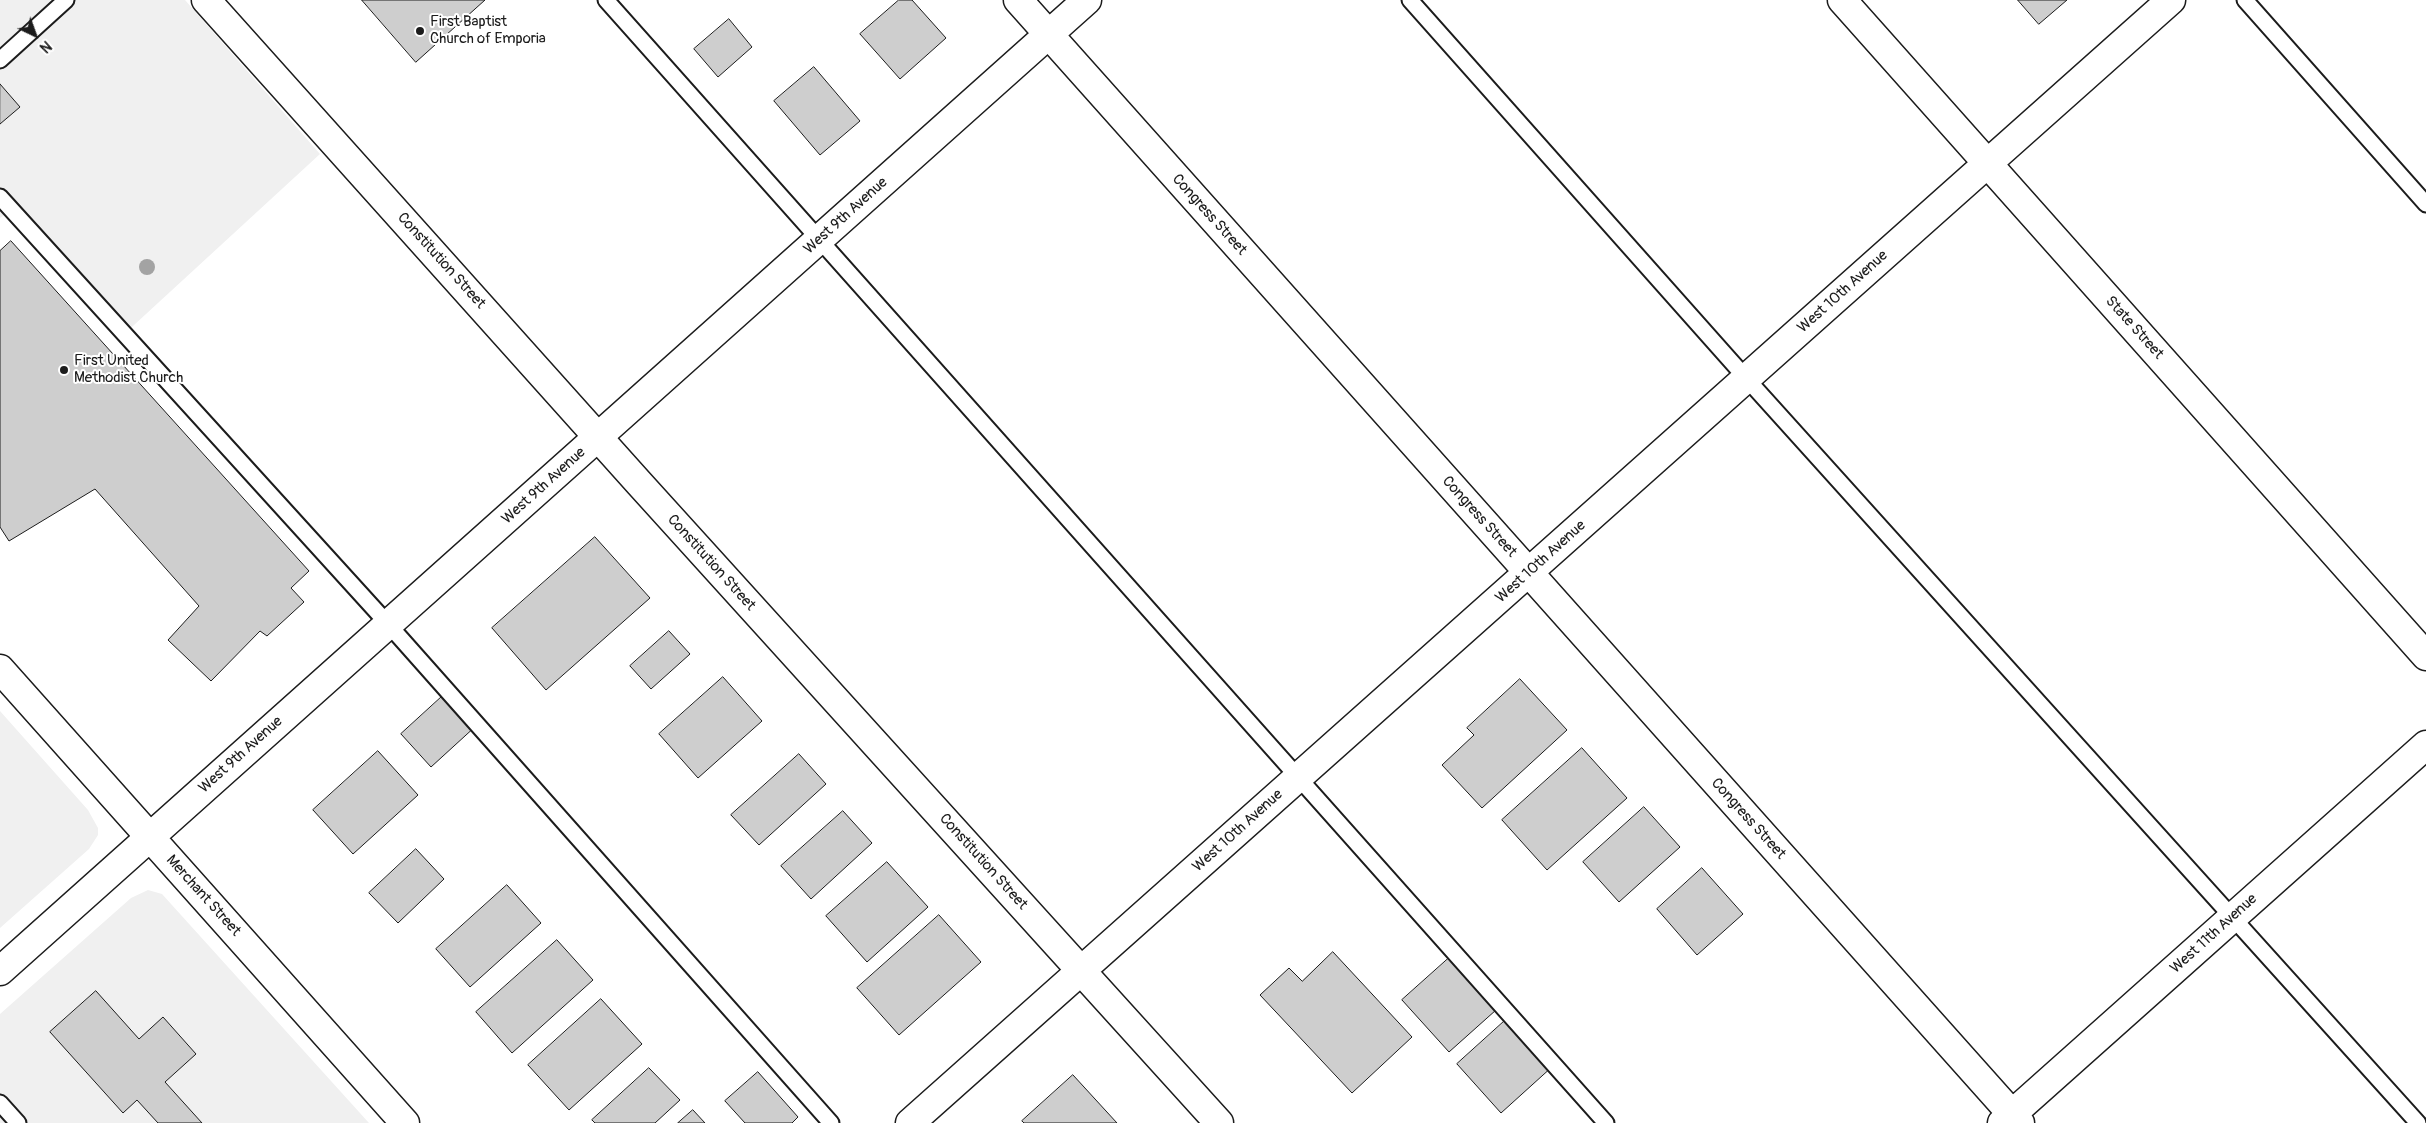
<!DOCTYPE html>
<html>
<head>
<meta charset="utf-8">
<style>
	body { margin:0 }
	#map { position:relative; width:2426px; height:1123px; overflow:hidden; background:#fff; font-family:Pangolin,sans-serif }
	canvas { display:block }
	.north { position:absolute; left:10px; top:10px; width:50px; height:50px; -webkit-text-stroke:4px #fff; paint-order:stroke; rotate:138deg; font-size:14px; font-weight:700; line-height:20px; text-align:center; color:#1c1c1c }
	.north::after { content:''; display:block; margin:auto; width:18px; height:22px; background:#1c1c1c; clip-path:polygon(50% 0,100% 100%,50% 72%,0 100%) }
</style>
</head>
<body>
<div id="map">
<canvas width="2426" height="1123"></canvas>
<div class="north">N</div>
</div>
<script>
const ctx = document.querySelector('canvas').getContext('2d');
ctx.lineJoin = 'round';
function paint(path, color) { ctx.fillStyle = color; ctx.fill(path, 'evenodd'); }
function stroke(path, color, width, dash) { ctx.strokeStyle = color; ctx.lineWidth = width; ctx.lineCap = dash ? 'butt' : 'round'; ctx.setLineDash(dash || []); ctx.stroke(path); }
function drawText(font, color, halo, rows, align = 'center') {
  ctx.font = font + ' Pangolin,sans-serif'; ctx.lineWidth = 4; ctx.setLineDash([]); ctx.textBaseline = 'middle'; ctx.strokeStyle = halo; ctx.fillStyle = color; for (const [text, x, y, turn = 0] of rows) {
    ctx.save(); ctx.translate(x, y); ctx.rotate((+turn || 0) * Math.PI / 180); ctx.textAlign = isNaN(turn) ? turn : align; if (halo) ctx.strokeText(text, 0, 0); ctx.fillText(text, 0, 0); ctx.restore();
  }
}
const built = new Path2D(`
	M0 0H185L320 154 121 337 6 214 0 218Z
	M0 711 88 810 98 828V835L89 849 0 928Z
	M148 890 162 894 369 1123H0V1014L131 898Z`);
const building = new Path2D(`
	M362 0H485L416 62Z
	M899 0H912L946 38 900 79 860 34Z
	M2018 0H2067L2039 24Z
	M729 19 752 47 718 77 694 49Z
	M814 67 860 121 820 155 774 101Z
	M0 84 20 107 0 124Z
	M11 241 309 571 291 588 304 602 267 636 260 631 211 681 168 640 199 606 95 489 9 541 0 527V251Z
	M595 537 650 598 546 690 492 628Z
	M669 631 690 654 651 689 630 666Z
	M723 677 762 721 698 778 659 734Z
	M1520 679 1567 730 1482 808 1442 765 1474 735 1467 728Z
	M447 692 477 725 431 767 401 734Z
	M1582 748 1627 798 1547 870 1502 820Z
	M378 751 418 795 353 854 313 810Z
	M799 754 826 784 759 845 731 815Z
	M1644 807 1680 847 1619 902 1583 862Z
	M843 811 872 843 811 899 781 866Z
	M416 849 444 879 398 923 369 893Z
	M887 862 928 907 867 962 826 916Z
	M1702 868 1743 914 1697 955 1657 909Z
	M507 885 541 923 470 987 436 949Z
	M939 915 981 962 899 1035 857 988Z
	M557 940 593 980 512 1053 476 1012Z
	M1333 952 1412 1037 1352 1093 1260 995 1289 968 1302 981Z
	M1449 958 1496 1010 1449 1052 1402 1000Z
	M96 991 139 1039 163 1017 196 1054 165 1082 202 1123H158L137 1100 123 1113 50 1032Z
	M601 999 642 1044 569 1110 528 1065Z
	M1509 1017 1553 1066 1501 1113 1457 1064Z
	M649 1068 680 1100 655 1123H595L592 1120Z
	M758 1072 798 1117 792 1123H745L725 1101Z
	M1073 1075 1117 1123H1024L1022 1121Z
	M693 1110 705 1123H678Z`);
const lane = new Path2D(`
	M606 0 1606 1123
	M1410 0 1746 378 2418 1123
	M2245 0 2426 204
	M0 60 66 0
	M0 197 388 624 831 1123
	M0 1103 18 1123`);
const street = new Path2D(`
	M206 0 639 483 1219 1123
	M1018 0 2020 1123
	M1842 0 2426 656
	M910 1123 2171 0
	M2002 1123 2426 745`);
const secondary = new Path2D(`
	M0 669 405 1123
	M0 971 1087 0`);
const trees = [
	[147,267]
];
const markers = [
	[420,31,5,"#1c1c1c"],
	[64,370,5,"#1c1c1c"]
];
const poiNames = [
	["First Baptist",430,22],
	["Church of Emporia",430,39],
	["First United",74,361],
	["Methodist Church",74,378]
];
const streetNames = [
	["Congress Street",1209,215,48],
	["West 9th Avenue",846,216,-42],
	["Constitution Street",441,261,48],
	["West 10th Avenue",1843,292,-42],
	["State Street",2134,328,48],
	["West 9th Avenue",544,486,-42],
	["Congress Street",1479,517,48],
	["West 10th Avenue",1541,562,-42],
	["Constitution Street",711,563,48],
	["West 9th Avenue",241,755,-42],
	["Congress Street",1748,819,48],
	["West 10th Avenue",1238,831,-42],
	["Constitution Street",983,862,48],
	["Merchant Street",203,896,48],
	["West 11th Avenue",2214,934,-42]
];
paint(built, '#f0f0f0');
paint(building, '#cecece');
stroke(building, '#1c1c1c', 1);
stroke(lane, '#1c1c1c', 19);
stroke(street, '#1c1c1c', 31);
stroke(secondary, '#1c1c1c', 31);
stroke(lane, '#fff', 15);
stroke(street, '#fff', 28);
stroke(secondary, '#fff', 28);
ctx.fillStyle = '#a3a3a3';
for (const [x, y] of trees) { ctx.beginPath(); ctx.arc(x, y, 8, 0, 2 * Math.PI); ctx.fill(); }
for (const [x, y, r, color] of markers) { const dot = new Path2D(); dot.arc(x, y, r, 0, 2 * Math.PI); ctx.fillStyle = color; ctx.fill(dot); stroke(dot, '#fff', 2); }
drawText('15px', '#1c1c1c', '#fff', poiNames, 'left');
drawText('15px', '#1c1c1c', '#fff', streetNames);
</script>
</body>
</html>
